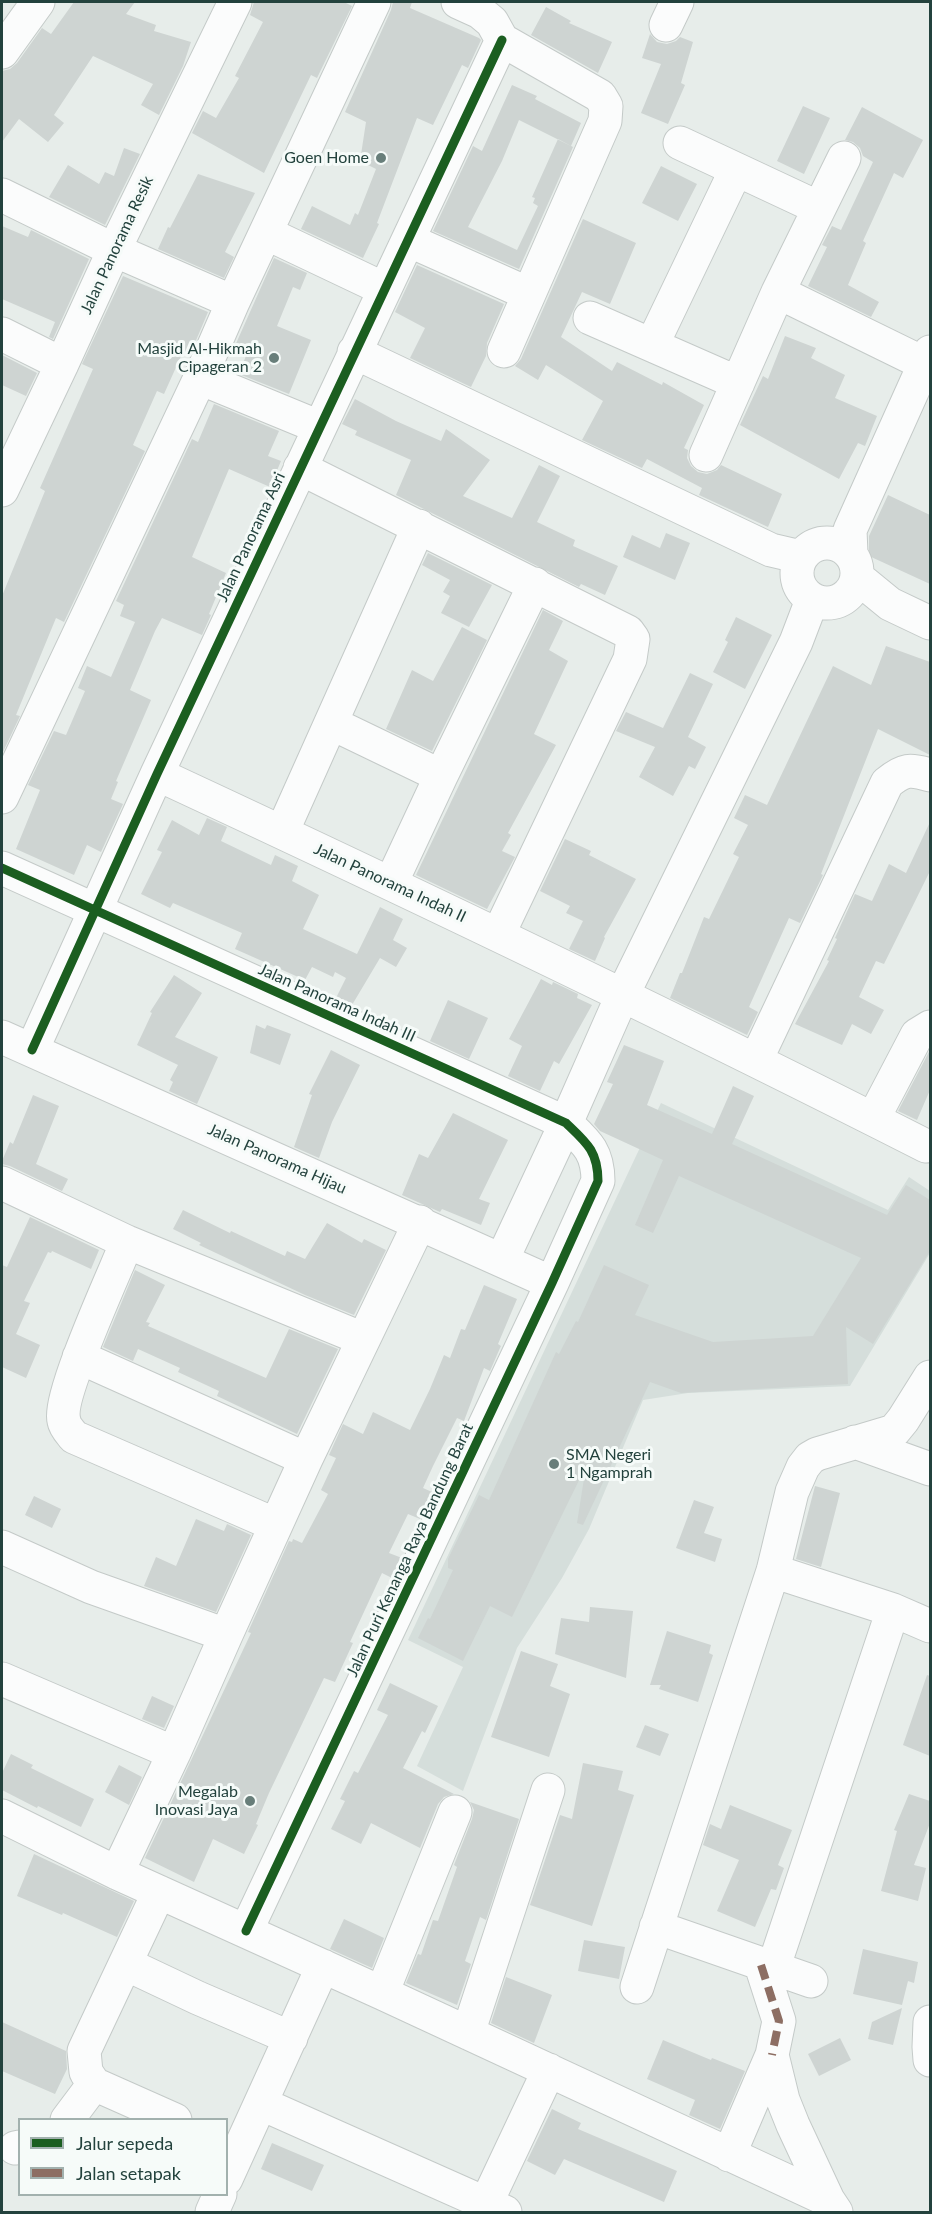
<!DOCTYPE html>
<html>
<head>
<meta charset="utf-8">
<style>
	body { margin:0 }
	#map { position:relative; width:932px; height:2214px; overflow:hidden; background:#e7edea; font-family:Lato,sans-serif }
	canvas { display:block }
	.frame { position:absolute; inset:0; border:3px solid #23423d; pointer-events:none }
	.legend { position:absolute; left:18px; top:2118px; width:210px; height:78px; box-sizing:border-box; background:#f6fbf9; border:2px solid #a2b1ae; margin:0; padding:8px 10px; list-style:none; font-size:18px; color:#23423d }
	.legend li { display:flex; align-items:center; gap:12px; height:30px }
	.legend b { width:30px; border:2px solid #a2b1ae }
</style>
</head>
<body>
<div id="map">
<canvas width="932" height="2214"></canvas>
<div class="frame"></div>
<ul class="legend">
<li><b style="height:8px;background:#1b5e20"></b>Jalur sepeda</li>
<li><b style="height:8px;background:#8d6e63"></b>Jalan setapak</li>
</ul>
</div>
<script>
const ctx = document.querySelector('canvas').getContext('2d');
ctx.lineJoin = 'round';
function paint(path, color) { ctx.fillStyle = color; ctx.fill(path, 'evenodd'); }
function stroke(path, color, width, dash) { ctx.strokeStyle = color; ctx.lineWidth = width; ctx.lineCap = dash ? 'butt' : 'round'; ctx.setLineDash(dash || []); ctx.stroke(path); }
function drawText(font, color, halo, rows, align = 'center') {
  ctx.font = font + ' Lato,sans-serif'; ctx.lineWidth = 6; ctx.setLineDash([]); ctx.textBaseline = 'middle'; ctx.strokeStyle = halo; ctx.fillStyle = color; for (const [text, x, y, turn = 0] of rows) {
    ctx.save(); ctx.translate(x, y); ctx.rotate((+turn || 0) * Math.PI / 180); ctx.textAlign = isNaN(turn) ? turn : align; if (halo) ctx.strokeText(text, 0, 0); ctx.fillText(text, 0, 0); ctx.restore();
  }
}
const built = new Path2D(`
	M661 1103 888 1210 909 1177 930 1191V1253L850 1386 688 1393 643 1400 589 1529 562 1578 517 1648 463 1791 417 1766 463 1667 408 1640Z`);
const building = new Path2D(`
	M74 2H135L126 14 156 25 154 31 191 42 183 66 159 115 141 105 153 84 93 56 54 115 64 123 48 142 19 119 2 142V71L10 69 17 63 42 28 51 34Z
	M254 2H344L352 6 317 78 311 75 264 173 192 133 203 111 216 118 239 78 235 76 263 22 250 15Z
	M393 2H412L410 8 479 38 481 40 468 68 462 65 433 125 417 118 377 223 379 224 363 258 301 229 312 206 350 225 355 213 358 215 376 169 360 161 366 122 345 112 391 10Z
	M546 7 571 21 569 23 612 42 598 73 531 35Z
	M650 34 657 42 667 44 676 41 680 37 693 42 681 83 685 85 668 124 641 113 661 64 642 58Z
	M512 85 537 96 535 99 581 123 571 146 519 120 502 161 468 227 517 250 538 206 533 203 535 198 532 197 558 139 573 147 519 269 433 231 473 146 482 151Z
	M803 106 830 118 804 174 777 161Z
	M862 107 923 140 903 178 894 173 863 241 866 243 848 285 879 302 871 317 808 286 827 247 822 245 832 226 841 230 873 162 863 156 860 148 853 142 845 140Z
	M124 148 140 154 105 225 49 197 68 165 99 184 105 172 114 176Z
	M661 166 697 184 678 221 642 203Z
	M198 174 255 193 225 252 234 257 224 278 158 249 168 227 170 228Z
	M583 219 636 243 610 304 582 292 561 337 612 371 617 362 662 385 663 382 704 405 684 448 688 450 687 458 691 466 698 472 707 474 717 470 721 465 782 494 768 527 699 495 702 488 647 459 642 468 582 440 603 401 546 365 538 380 515 366 521 359Z
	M2 226 28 237 31 230 89 259 53 339 49 337 55 322 2 299Z
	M274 258 307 273 300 290 293 287 277 326 311 340 289 394 239 374 247 353 234 348Z
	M417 265 504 304 487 343 486 356 471 387 410 358 425 328 395 312Z
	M123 276 208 312 189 357 182 354 164 394 157 391 133 445 145 451 64 622 56 618 16 715 20 716 2 754V596L45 491 40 488 93 369 82 364Z
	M785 336 816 348 811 358 845 375 835 398 877 416 865 446 858 443 839 479 740 425 763 376 768 379Z
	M2 355 37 373 26 396 2 385Z
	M355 399 396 421 441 441 446 429 490 460 463 496 512 518 539 465 560 476 537 522 575 540 573 546 618 566 605 595 581 584 579 587 396 495 411 460 355 435 357 431 342 424Z
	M214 404 279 431 268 456 281 461 270 487 229 469 192 557 226 573 209 614 211 615 202 635 162 618 155 631 130 690 151 700 116 781 118 782 111 799 123 804 101 852 87 845 74 875 16 849 40 790 28 785 54 731 66 735 85 691 78 688 87 666 111 677 135 622 120 616 124 605 116 601 192 439 198 442Z
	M888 495 930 515V584L869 556V536Z
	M666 533 690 543 675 580 623 557 632 535 660 548Z
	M428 553 492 585 469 627 441 613 450 596 443 592 450 580 422 565Z
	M543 610 563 621 549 650 568 661 534 734 556 745 508 833 511 835 502 851 515 857 487 909 416 875Z
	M736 617 772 635 745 689 713 672 728 642 725 640Z
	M462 627 487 640 432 751 386 729 412 670 433 681Z
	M886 646 930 662V755L878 729 821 874 823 875 800 923 789 918 749 1007 758 1012 747 1035 670 998 680 973H682L704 917 709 919 739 857 733 854 748 825 734 818 745 795 767 805 833 666 871 685Z
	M690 673 713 684 688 737 706 747 695 769 689 766 673 796 639 777 655 747 616 731 626 712 663 728Z
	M207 818 227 827 221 841 271 865 275 855 298 866 292 881 319 895 303 929 357 954 380 907 403 919 393 940 407 948 396 967 380 958 352 1005 336 998 346 978 335 972 333 977 312 967 305 980 235 949 242 933 173 903 170 908 141 894 162 852 157 850 172 820 199 835Z
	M930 822V871L884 964 876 961 859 997 884 1010 871 1034 852 1024 842 1045 795 1024 829 961 827 960 837 939 835 938 855 894 872 901 889 864 906 873Z
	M565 839 591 851 589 855 636 879 604 937 605 938 595 961 569 949 583 921 566 913 570 906 540 891Z
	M174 975 202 993 175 1037 218 1057 197 1104 169 1091 173 1082 170 1080 178 1065 137 1045 152 1013 150 1012Z
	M541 979 552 985 553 982 578 994 577 998 592 1005 559 1064 554 1061 540 1091 508 1076 522 1046 509 1039Z
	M448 1000 488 1018 469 1059 430 1041Z
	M256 1025 265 1029 267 1025 291 1034 280 1065 250 1053Z
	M624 1045 664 1061 647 1105 712 1134 733 1086 754 1096 732 1144 887 1215 906 1185 930 1200V1251L873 1344 846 1327 848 1384 681 1393 650 1382 583 1525 577 1523 586 1466 512 1617 490 1606 463 1661 418 1638 428 1618 430 1619 453 1570 448 1568V1559L479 1495 489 1500 556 1352 559 1354 576 1321 578 1322 604 1265 649 1285 635 1315 713 1342 813 1336 861 1258 679 1176 653 1233 635 1225 663 1160 600 1131 594 1124 613 1084 607 1082Z
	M331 1050 360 1065 332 1122 319 1158 294 1147 312 1095 309 1094Z
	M930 1050V1090L917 1120 898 1111Z
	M33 1095 59 1106 36 1164 68 1179 62 1191 10 1166 2 1164V1161L10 1142 13 1144Z
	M453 1113 508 1140 479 1199 490 1203 481 1225 442 1209 440 1212 402 1195 419 1154 428 1158Z
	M183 1210 230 1233 231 1231 285 1256 287 1251 305 1259 327 1223 362 1243 364 1239 386 1250 354 1315 305 1295 199 1245 201 1243 173 1229Z
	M30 1217 99 1250 91 1269 52 1251 51 1253 48 1252 24 1301 30 1303 16 1334 40 1345 26 1378 2 1367V1265L7 1267Z
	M135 1270 165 1285 146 1322 150 1323 148 1326 266 1378 289 1329 338 1349 297 1434 217 1396 219 1391 178 1372 180 1368 138 1349 133 1361 103 1347Z
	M484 1285 517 1299 498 1344 501 1346 500 1348 490 1371 484 1368 464 1421 457 1418 433 1466 423 1488 432 1492 420 1519 408 1514 389 1553 402 1558 392 1578 382 1573 350 1642 353 1643 335 1682 324 1678 269 1793 256 1824 258 1825 244 1854 213 1839 194 1882 145 1858 251 1633 248 1632 289 1541 292 1542 293 1539 302 1543 328 1494 321 1490 336 1458 329 1455 343 1424 363 1434 373 1412 410 1430 430 1389 444 1355 450 1358 461 1329 465 1330Z
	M815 1486 840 1493 821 1567 796 1559Z
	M34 1496 61 1509 52 1528 25 1515Z
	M694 1500 714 1507 704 1533 722 1539 715 1562 676 1548Z
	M196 1519 224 1531 227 1524 251 1535 216 1612 144 1586 156 1557 176 1566Z
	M590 1607 633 1611 626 1678 555 1654 561 1618 589 1622Z
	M667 1631 711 1645 709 1653 713 1655 698 1702 659 1689 661 1685H650Z
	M521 1651 558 1664 550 1686 570 1694 549 1757 491 1737Z
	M927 1675 930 1676V1756L903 1745Z
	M390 1683 438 1706 425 1733 422 1731 403 1768 454 1794 444 1797 438 1804 420 1848 371 1823 361 1844 331 1829 345 1801 340 1799 354 1771 358 1773 388 1715 377 1710Z
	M152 1696 174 1706 164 1728 142 1719Z
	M645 1725 669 1734 660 1756 636 1747Z
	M11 1754 33 1765 31 1768 94 1799 81 1827 38 1806 37 1808 2 1790V1773Z
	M583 1763 623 1771 618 1790 634 1795 592 1926 530 1905 560 1815 572 1819Z
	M119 1765 142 1777 129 1805 105 1792Z
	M909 1794 930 1801V1823L914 1865 926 1868 918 1901 881 1891 897 1831 894 1830Z
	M470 1802 519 1819 486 1920 480 1917 465 1961 471 1964 457 2005 406 1983 418 1954 421 1955 433 1920 438 1921 457 1867 454 1865 472 1819 474 1810Z
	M730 1805 792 1830 778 1865 784 1868 776 1890 771 1889 755 1927 717 1911 739 1860 703 1845 710 1824 721 1829Z
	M34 1854 134 1901 117 1937 63 1913 62 1915 17 1896Z
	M344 1919 384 1938 372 1968 330 1949Z
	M584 1940 625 1947 619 1979 578 1971Z
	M863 1949 918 1962 914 1983 908 1981 902 2005 853 1994Z
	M506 1977 552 1995 534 2043 491 2023Z
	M902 2008 893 2045 868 2039 872 2022Z
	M2 2022 66 2051 67 2069 55 2094 2 2071Z
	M840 2038 851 2060 819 2076 808 2054Z
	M663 2040 711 2060 712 2058 745 2071 720 2129 689 2115 695 2100 647 2079Z
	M552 2109 581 2123 578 2129 677 2171 664 2202 564 2159 555 2175 527 2161Z
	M272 2143 324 2165 312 2191 261 2169Z`);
const minor = new Path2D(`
	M458 2 480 12 492 22 502 40 600 96 606 106 605 121 504 351
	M666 25 677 2
	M2 52 38 2
	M680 143 819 208
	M2 195 114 250 233 302
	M266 233 384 289
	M408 240 529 294
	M778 292 925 364
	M590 318 738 383
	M2 334 62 364
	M652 345 736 170
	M354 352 771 550 801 557
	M200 378 319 427
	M706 455 778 292 844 158
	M300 468 628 632 633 639 630 659 498 935
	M2 490 62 364 114 250 235 2
	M797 573a30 30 0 1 1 60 0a30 30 0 1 1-60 0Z
	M851 554 850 530 930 352
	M857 577 890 604 930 623
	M331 723 441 776
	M157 774C415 894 672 1017 926 1146
	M2 797 200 378 233 302 374 2
	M282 832 419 526
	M2 868 566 1123C586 1142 598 1151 598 1181L552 1283 246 1931
	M391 883 441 776 535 584
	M2 1037 552 1283
	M32 1050 157 774 502 40
	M756 1060 887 783C904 769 910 769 930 775
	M873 1119 917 1035 930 1027
	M2 1183 127 1242 363 1339
	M127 1242C115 1272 57 1397 64 1421 65 1427 71 1433 74 1437L276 1525
	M502 1260 566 1123 622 996 796 642 812 600
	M79 1357 306 1459
	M855 1442 930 1469
	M2 1547 91 1587 226 1635
	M773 1571 893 1610 930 1626
	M2 1679 174 1753
	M2 1816 117 1873 382 1993 828 2200 836 2212
	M117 1873 174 1753 226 1635 306 1459 420 1222
	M159 1892 84 2051 86 2072 94 2084 175 2120
	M656 1927 811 1981
	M126 1964 198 1998 291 2038
	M773 1969 893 1610
	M637 1987 773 1571 792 1492 803 1467 810 1458 817 1454 894 1431 903 1420 930 1377
	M382 1993 455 1812
	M930 2022 929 2047 930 2060
	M468 2033 548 1790
	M772 2055 783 2100 793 2125 828 2200
	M262 2104 505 2212
	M67 2120 94 2084
	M15 2148 20 2147
	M729 2155 772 2055 779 2021 761 1965
	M226 2179 323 1966
	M212 2212 220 2194
	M482 2212 549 2070`);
const quiet = new Path2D(`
	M761 1965 779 2021 772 2055`);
const cycleway = new Path2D(`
	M2 868 566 1123C586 1142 598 1151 598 1181L552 1283 246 1931
	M32 1050 157 774 502 40`);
const markers = [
	[381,158,6,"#687e7a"],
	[274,358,6,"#687e7a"],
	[554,1464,6,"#687e7a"],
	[250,1801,6,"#687e7a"]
];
const poiNames = [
	["Goen Home",369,158],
	["Masjid Al-Hikmah",262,349],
	["Cipageran 2",262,367],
	["SMA Negeri",566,1455,"left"],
	["1 Ngamprah",566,1473,"left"],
	["Megalab",238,1792],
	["Inovasi Jaya",238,1810]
];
const streetNames = [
	["Jalan Panorama Resik",117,245,-65],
	["Jalan Panorama Asri",251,537,-65],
	["Jalan Panorama Indah II",390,883,25],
	["Jalan Panorama Indah III",337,1003,24],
	["Jalan Panorama Hijau",277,1159,24],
	["Jalan Puri Kenanga Raya Bandung Barat",410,1550,-65]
];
paint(built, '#d5dedb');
paint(building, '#ced4d2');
stroke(minor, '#c4cac8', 35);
stroke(minor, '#fbfcfc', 33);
stroke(quiet, '#8d6e63', 8, [15, 8]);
stroke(cycleway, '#1b5e20', 9);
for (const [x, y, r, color] of markers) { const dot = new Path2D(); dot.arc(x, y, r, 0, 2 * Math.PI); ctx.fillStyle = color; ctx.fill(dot); stroke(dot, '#f6fbf9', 2); }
drawText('16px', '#23423d', '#f6fbf9', poiNames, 'right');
drawText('16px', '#23423d', '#f6fbf9', streetNames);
</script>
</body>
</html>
